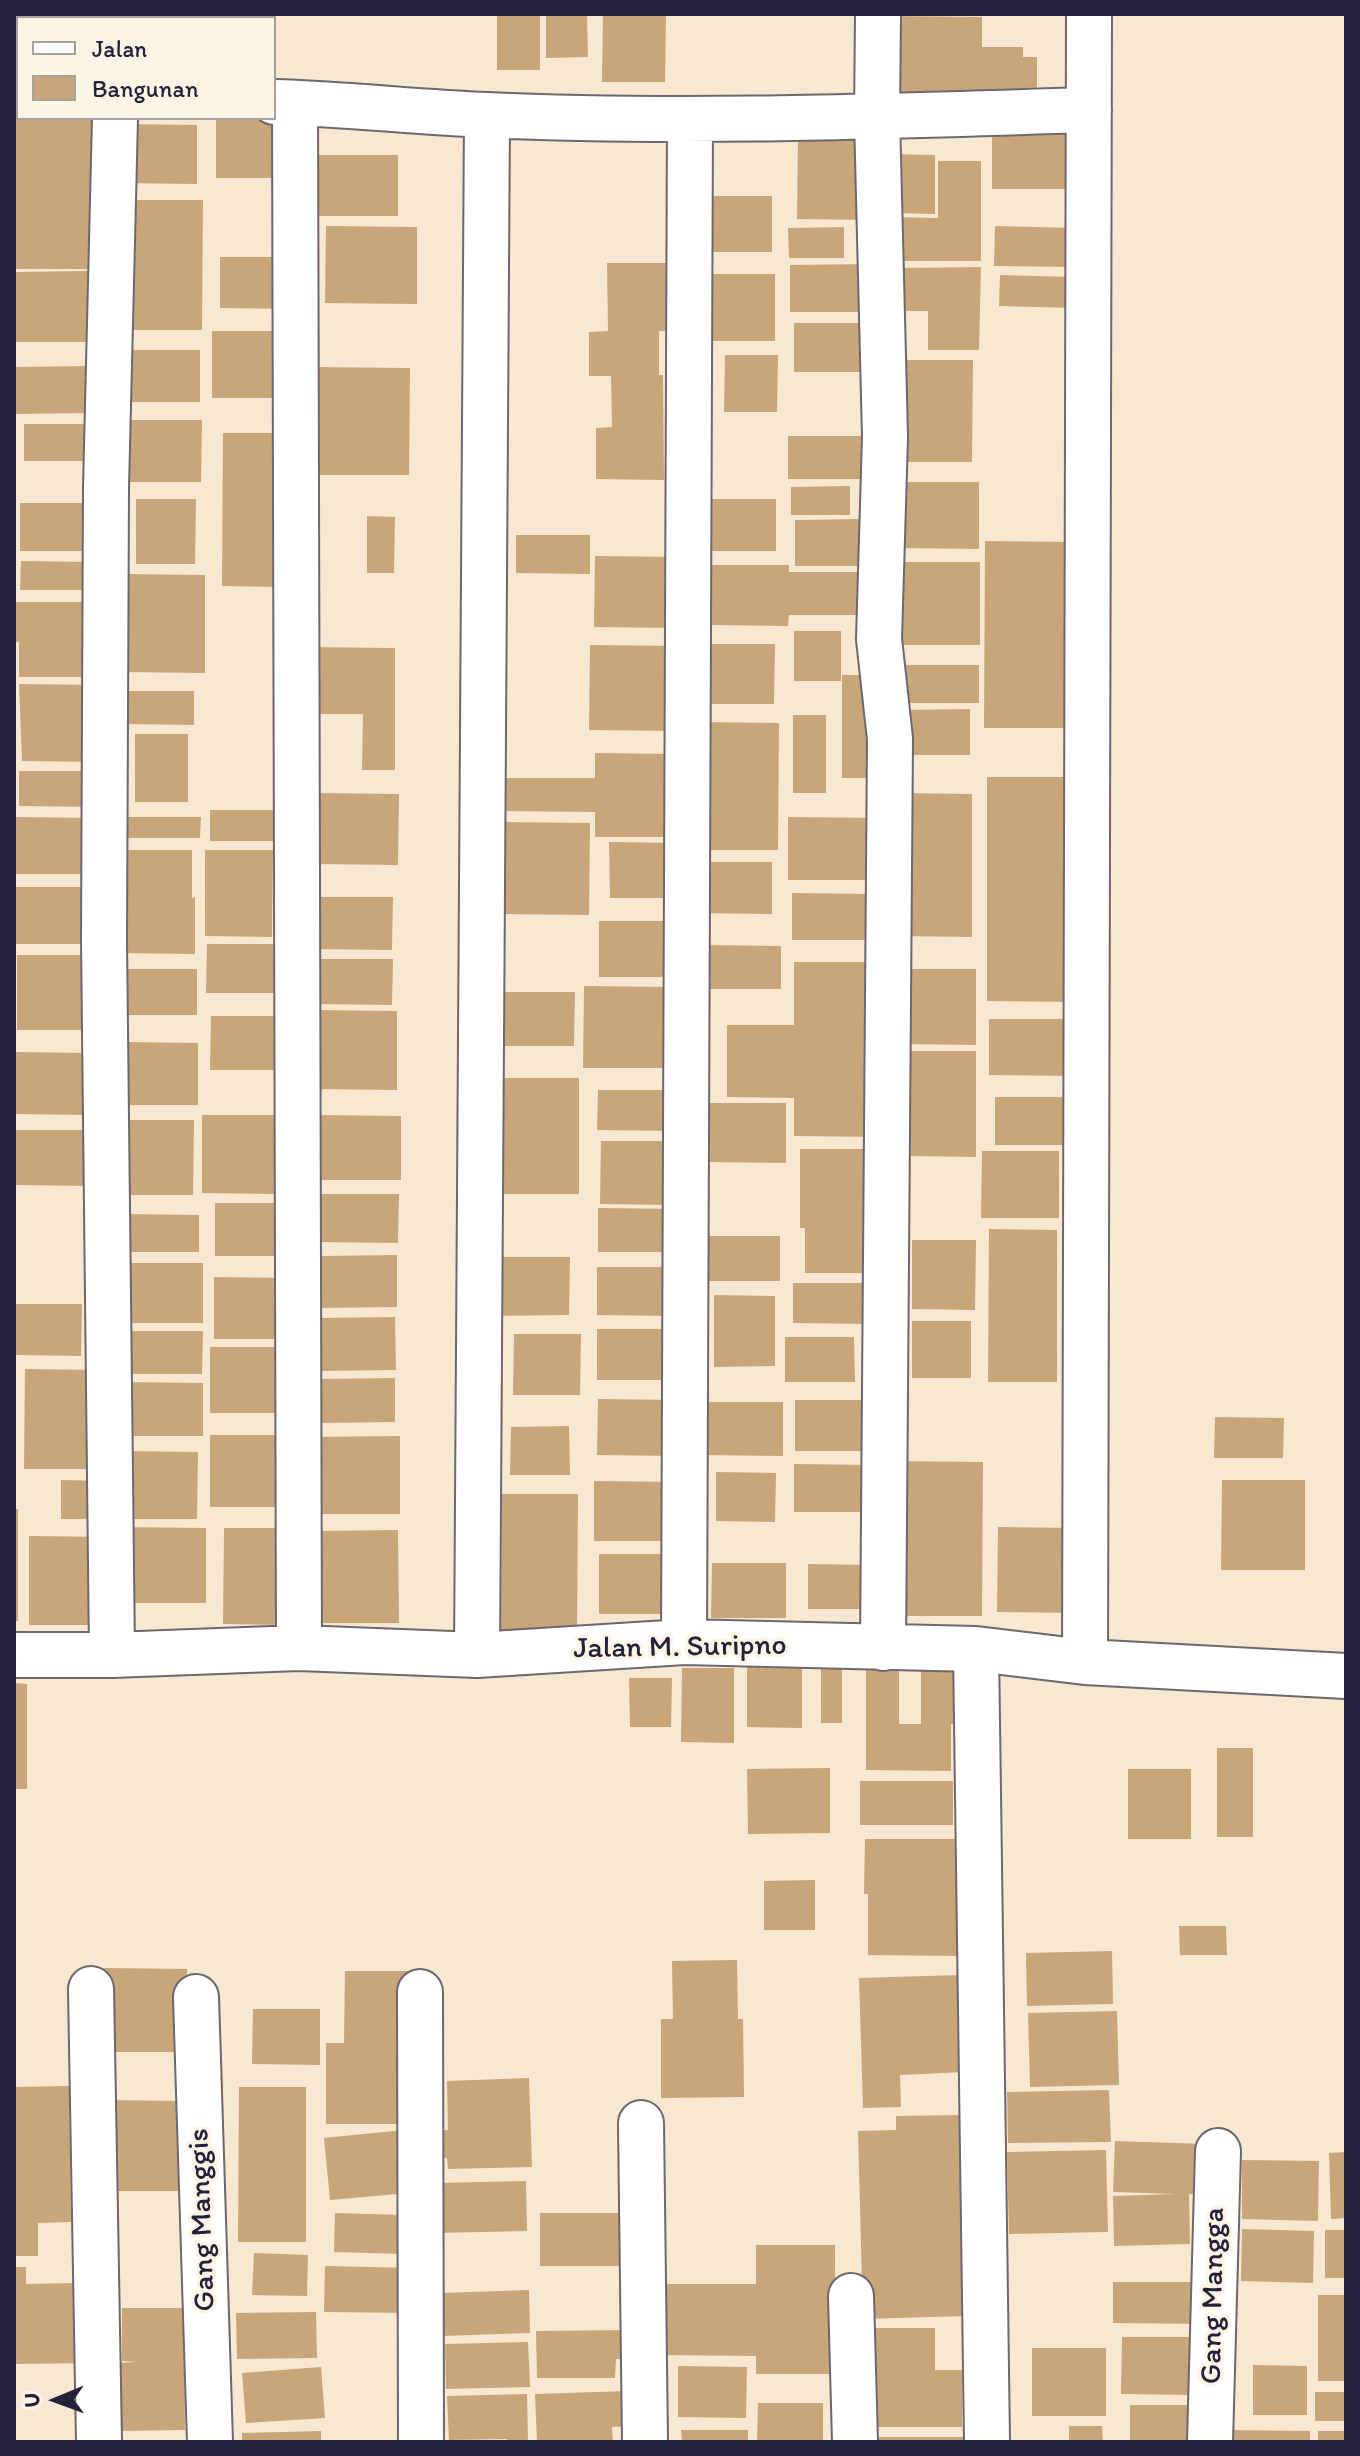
<!DOCTYPE html>
<html>
<head>
<meta charset="utf-8">
<style>
	body { margin:0 }
	#map { position:relative; width:1360px; height:2456px; overflow:hidden; background:#f8e8d1; font-family:Itim,sans-serif }
	canvas { display:block }
	.frame { position:absolute; inset:0; border:16px solid #22223b; pointer-events:none }
	.legend { position:absolute; left:16px; top:16px; width:260px; height:104px; box-sizing:border-box; background:#fcf5e5; border:2px solid #a5a1a1; margin:0; padding:10px 14px; list-style:none; font-size:24px; color:#22223b }
	.legend li { display:flex; align-items:center; gap:16px; height:40px }
	.legend b { width:40px; border:2px solid #a5a1a1 }
	.north { position:absolute; left:16px; top:2360px; width:80px; height:80px; -webkit-text-stroke:6px #fcf5e5; paint-order:stroke; rotate:269deg; font-size:22px; font-weight:700; line-height:32px; text-align:center; color:#22223b }
	.north::after { content:''; display:block; margin:auto; width:28px; height:36px; background:#22223b; clip-path:polygon(50% 0,100% 100%,50% 72%,0 100%) }
</style>
</head>
<body>
<div id="map">
<canvas width="1360" height="2456"></canvas>
<div class="frame"></div>
<ul class="legend">
<li><b style="height:10px;background:#fff"></b>Jalan</li>
<li><b style="height:22px;background:#c9a57a"></b>Bangunan</li>
</ul>
<div class="north">U</div>
</div>
<script>
const ctx = document.querySelector('canvas').getContext('2d');
ctx.lineJoin = 'round';
function paint(path, color) { ctx.fillStyle = color; ctx.fill(path, 'evenodd'); }
function stroke(path, color, width, dash) { ctx.strokeStyle = color; ctx.lineWidth = width; ctx.lineCap = dash ? 'butt' : 'round'; ctx.setLineDash(dash || []); ctx.stroke(path); }
function drawText(font, color, halo, rows, align = 'center') {
  ctx.font = font + ' Itim,sans-serif'; ctx.lineWidth = 7; ctx.setLineDash([]); ctx.textBaseline = 'middle'; ctx.strokeStyle = halo; ctx.fillStyle = color; for (const [text, x, y, turn = 0] of rows) {
    ctx.save(); ctx.translate(x, y); ctx.rotate((+turn || 0) * Math.PI / 180); ctx.textAlign = isNaN(turn) ? turn : align; if (halo) ctx.strokeText(text, 0, 0); ctx.fillText(text, 0, 0); ctx.restore();
  }
}
const building = new Path2D(`
	M215 14H254V18H215Z
	M497 14H540V70H497Z
	M546 14H587L588 57 546 58Z
	M603 14H666L665 82H602Z
	M887 16 982 17V47H1023V57H1037V100L887 99Z
	M14 96H18V118H103V269H14Z
	M216 118H274L284 178H216Z
	M121 124 197 125V184L121 183Z
	M992 127H1072L1071 189H992Z
	M798 133H870L869 220 797 219Z
	M889 154 935 155V214L889 213Z
	M316 155H398V216H315Z
	M938 161H981V261H889L888 217 938 218Z
	M701 196H772V252H701Z
	M126 200H203L202 330H126Z
	M326 226 417 227V304L325 303Z
	M995 226 1075 228 1074 267 994 266Z
	M844 227V258H789L788 228Z
	M220 257H294L293 309 220 308Z
	M607 263H675V331H659V375H663L664 480 596 479V428L612 427 611 376H589V332L608 331Z
	M873 264V312H790V265Z
	M981 267 979 350H928V311H900V268Z
	M88 271V342H15V272Z
	M710 274H775V341H710Z
	M1000 275 1073 277 1072 308 999 306Z
	M794 323H872V372H794Z
	M212 331H286V398H212Z
	M129 350H200V402H130Z
	M725 355H778L777 412H724Z
	M905 360H973L972 462H905Z
	M94 366V413L14 414V367Z
	M312 367 410 368 409 475H312Z
	M129 420H202L201 482H129Z
	M24 424H94V461H24Z
	M223 433H280L279 587 222 586Z
	M788 436H876V479H788Z
	M898 482H979V549L898 548Z
	M850 486V515H791V487Z
	M136 499H196L195 564H136Z
	M711 499H776V551H710Z
	M20 503H95L94 551H20Z
	M367 516 395 517 394 573H367Z
	M863 519V566H795V520Z
	M516 535H590V574L516 573Z
	M985 541 1073 542 1072 728H984Z
	M595 556 678 557V628L594 627Z
	M21 561 91 562V590H20Z
	M886 562H980V645H886Z
	M710 565H789V572H857V615H789L788 626 711 625Z
	M121 574 205 575V673L120 672Z
	M14 602H99L92 677H19V642H14Z
	M794 631H841V681H794Z
	M700 644H775L774 704H699Z
	M590 645 678 646V731L589 730Z
	M303 647 395 648V770H362L363 714H303Z
	M904 665H979V703H904Z
	M842 675H878V778H842Z
	M19 684 99 685V762L22 761Z
	M127 691H194V725L127 724Z
	M970 709V755H900V710Z
	M793 715H826V793H793Z
	M702 722 779 723 778 850H699Z
	M135 734H188V802H135Z
	M595 753 674 754V837H595V812L498 811 499 778H595Z
	M19 771H97V807L19 806Z
	M987 777H1080V1002L987 1001Z
	M313 793 399 794 398 865 313 864Z
	M897 793 972 794V937L896 936Z
	M210 810H287V841H210Z
	M14 817 95 818 94 874H14Z
	M115 817H201L200 838H115Z
	M788 817 882 818V880H788Z
	M499 822 590 823 589 915 499 914Z
	M609 842 684 843 683 898H610Z
	M126 850H192V898L195 897V954L116 953V897H126Z
	M205 850H273L272 937 205 936Z
	M691 862H772V914L690 913Z
	M16 887H89L90 944H15Z
	M792 893 872 894V940H792Z
	M306 897H393L392 950 306 949Z
	M599 921H682L681 977H599Z
	M207 944H276V993H206Z
	M702 945 781 946V989H702Z
	M17 955H92L91 1030H17Z
	M311 959H393L392 1005 312 1004Z
	M794 962H879L878 1137 794 1136V1098L727 1097V1025H794Z
	M118 969H197V1015H118Z
	M901 969H976V1045L901 1044Z
	M584 986 674 987 673 1068H583Z
	M504 992H575L574 1046H504Z
	M314 1010 397 1011V1090L314 1089Z
	M211 1016H284L283 1070H210Z
	M989 1019H1074V1076L989 1075Z
	M127 1042 198 1043V1105H127Z
	M906 1051H976V1157L906 1156Z
	M16 1052 87 1053V1115L16 1114Z
	M502 1078H579V1194H502Z
	M598 1090H682L681 1131 597 1130Z
	M995 1097H1068L1067 1145H995Z
	M704 1103H786V1163L704 1162Z
	M202 1115H279L278 1194 202 1193Z
	M320 1115 401 1116V1180H319Z
	M126 1120H194L193 1195H125Z
	M15 1130H93L92 1186 15 1185Z
	M601 1141H670L669 1205 600 1204Z
	M800 1149H869V1273H805V1228H800Z
	M982 1151H1059V1218H981Z
	M318 1194H399L398 1243 318 1242Z
	M215 1203H278L277 1256H215Z
	M598 1208 676 1209V1252H598Z
	M122 1214 199 1215V1252H121Z
	M989 1229 1057 1230V1382H988Z
	M709 1236H780V1281H709Z
	M912 1240H976L975 1310 912 1309Z
	M397 1255V1307L320 1308V1256Z
	M491 1257H570L569 1315 490 1316Z
	M120 1263H203V1323H120Z
	M597 1267H676V1316L597 1315Z
	M214 1277 288 1278 287 1339H214Z
	M793 1283H868V1324L793 1323Z
	M714 1295 775 1296V1366L714 1367Z
	M16 1304H82L81 1356 16 1355Z
	M395 1317 396 1370 319 1371V1318Z
	M912 1321H971V1378H912Z
	M597 1329H669V1380H597Z
	M124 1331H203L202 1374H123Z
	M514 1334H581L580 1395H513Z
	M785 1337H854L855 1382H785Z
	M210 1347H289V1413H210Z
	M25 1369 97 1370V1469H24Z
	M395 1378V1422L317 1423V1379Z
	M123 1382 203 1383V1436H122Z
	M598 1399 680 1400V1456L597 1455Z
	M795 1400H864V1451H795Z
	M703 1402H783V1456L703 1455Z
	M1215 1417 1284 1418 1283 1458H1214Z
	M569 1426 570 1475H510L511 1427Z
	M210 1435H291V1507H210Z
	M400 1436V1514H309L308 1437Z
	M127 1451 198 1452 197 1519H126Z
	M889 1461 983 1462 982 1616H889Z
	M794 1464 869 1465 868 1512H794Z
	M716 1472 776 1473 775 1522 716 1521Z
	M61 1480 105 1481V1519H61Z
	M1222 1480H1305V1570H1221Z
	M594 1481 681 1482V1541H594Z
	M502 1494H578L577 1636H501Z
	M14 1509H18V1621H14Z
	M120 1527 206 1528V1603H120Z
	M998 1527 1075 1528 1076 1613 997 1612Z
	M224 1528H285L284 1625 223 1624Z
	M398 1530 399 1623H316L315 1531Z
	M29 1536 109 1537V1625H29Z
	M599 1554H666V1614H599Z
	M712 1563H786V1618H711Z
	M808 1564 873 1565V1609H808Z
	M921 1653 970 1654V1724H951V1771L866 1770V1661L899 1662V1724H921Z
	M747 1664 802 1665V1728L747 1727Z
	M842 1665V1723H821V1666Z
	M682 1668H734V1743L681 1742Z
	M629 1678H672L671 1727H630Z
	M14 1683 27 1684V1789H14Z
	M1217 1748H1253V1837H1217Z
	M830 1768V1833L748 1834 747 1769Z
	M1128 1769H1191V1839H1128Z
	M860 1781H953V1825H860Z
	M865 1839H960V1956L868 1955V1894H864Z
	M815 1880V1930H764V1881Z
	M1179 1926H1226L1227 1955H1180Z
	M1112 1951 1113 2004 1027 2006 1026 1953Z
	M737 1960 738 2019H743L744 2097 661 2098V2019H673L672 1961Z
	M103 1968 187 1969V2052H103Z
	M345 1971H409L408 2124H326V2043H344Z
	M961 1975 965 2072 900 2075 901 2107 863 2108 859 1978Z
	M253 2009H320V2065L252 2064Z
	M1117 2011 1119 2085 1030 2087 1028 2013Z
	M529 2078 532 2167 448 2169 447 2158H434L432 2131 448 2130 447 2081Z
	M69 2086 71 2222 38 2223V2256H14V2087Z
	M239 2087H306V2242H238Z
	M1109 2090 1111 2142 1008 2143 1007 2092Z
	M101 2100 180 2101V2191H101Z
	M961 2115 967 2316 863 2319 858 2131 896 2130V2116Z
	M403 2130 409 2193 330 2200 324 2138Z
	M1115 2141 1205 2144 1204 2194H1189L1190 2244 1114 2246 1113 2196 1175 2194 1113 2192Z
	M1106 2150 1108 2232 1009 2234 1007 2152Z
	M1346 2152V2218L1331 2219 1329 2153Z
	M1242 2160 1319 2161 1318 2221 1242 2219Z
	M526 2181 527 2231 437 2233 436 2183Z
	M335 2213 404 2215V2254L334 2252Z
	M540 2213H631L632 2266H540Z
	M1242 2229 1314 2231 1313 2283 1241 2281Z
	M1325 2230H1346V2278H1325Z
	M756 2245H835V2321L848 2374H756V2356L660 2355V2284H756Z
	M254 2253 308 2255 307 2296 252 2295Z
	M325 2266 413 2268 412 2313 324 2312Z
	M14 2267H26V2284L75 2283 93 2363 14 2364Z
	M1113 2282H1210L1211 2324 1113 2323Z
	M529 2290 530 2333 442 2336 441 2293Z
	M1318 2295H1346V2381H1318Z
	M122 2308H184L185 2430 116 2431 115 2363 137 2362 122 2361Z
	M316 2312 317 2358 237 2359 236 2313Z
	M862 2328H935V2370H962V2427H862Z
	M629 2330 630 2359H616L615 2378H537L536 2331Z
	M1122 2337H1193V2395L1121 2394Z
	M528 2342 530 2387 446 2389 445 2344Z
	M1032 2348H1106V2416H1032Z
	M1253 2365 1307 2366V2415H1253Z
	M678 2366 747 2367 746 2418 678 2417Z
	M321 2367 325 2418 246 2423 242 2373Z
	M628 2391 629 2426 612 2427 613 2442H537L535 2394Z
	M1315 2392H1346V2421H1315Z
	M527 2394 528 2442H508L507 2439 449 2440 447 2396Z
	M758 2403H823V2442H757Z
	M1130 2405H1197V2442H1130Z
	M1069 2426H1102L1103 2442H1069Z
	M681 2430H748V2442H682Z
	M1223 2430 1310 2431V2442H1223Z
	M321 2431V2442H242V2433Z
	M1318 2431H1346V2442H1318Z
	M876 2437H965V2442H876Z`);
const minor = new Path2D(`
	M159 14V18
	M878 14 877 117 885 437 879 639 890 739 883 1648
	M274 102C345 104 416 112 487 115 687 124 888 116 1089 110
	M295 103 299 1648
	M684 1642 690 119
	M976 1649 987 2442
	M14 1655H112L299 1648 477 1655 684 1642 976 1649 1085 1662 1346 1676
	M112 1655 104 940 106 488 115 118
	M477 1655 487 115
	M1085 1662 1089 14
	M91 1989 99 2442
	M420 1992 421 2442
	M196 1997 210 2442
	M641 2123 645 2442
	M851 2296 855 2442
	M1210 2442 1218 2151`);
const streetNames = [
	["Jalan M. Suripno",680,1648,-1],
	["Gang Manggis",203,2220,-92],
	["Gang Mangga",1214,2296,-89]
];
paint(building, '#c9a57a');
stroke(minor, '#6d6770', 48);
stroke(minor, '#fff', 44);
drawText('30px', '#22223b', '#fcf5e5', streetNames);
</script>
</body>
</html>
